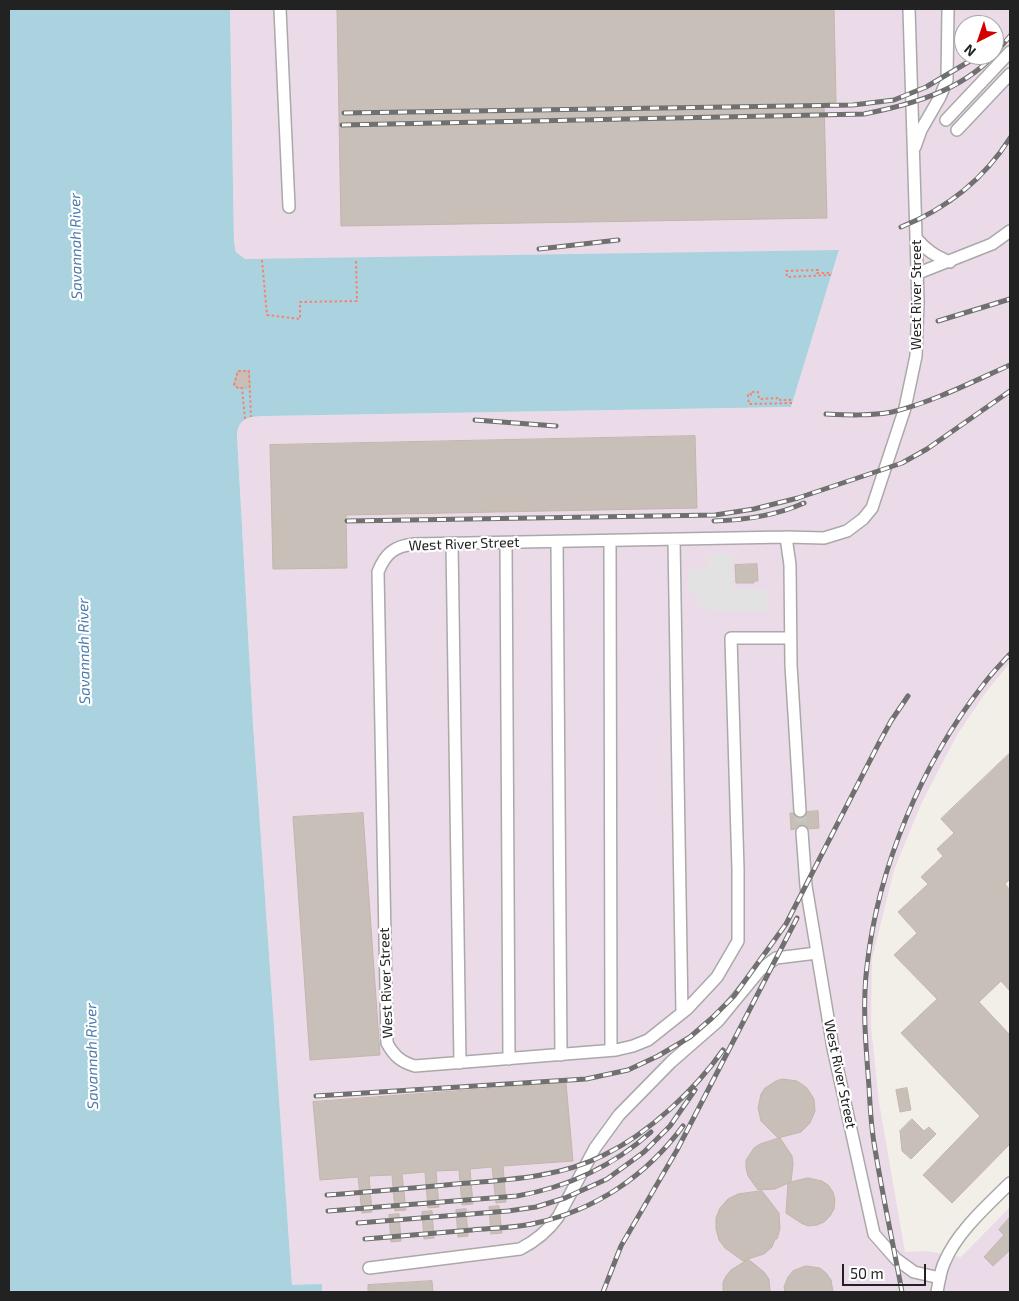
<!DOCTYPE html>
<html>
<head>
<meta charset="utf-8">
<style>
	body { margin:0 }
	#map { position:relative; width:1019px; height:1301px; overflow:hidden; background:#f2efe9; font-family:"Exo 2",sans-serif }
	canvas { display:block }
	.frame { position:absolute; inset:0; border:10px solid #222; pointer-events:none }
	.north { position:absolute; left:954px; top:15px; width:50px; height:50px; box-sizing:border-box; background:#fff; border:1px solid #a7a7a7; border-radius:50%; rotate:221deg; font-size:14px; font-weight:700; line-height:20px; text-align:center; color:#222 }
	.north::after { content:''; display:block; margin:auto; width:18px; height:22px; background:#d40000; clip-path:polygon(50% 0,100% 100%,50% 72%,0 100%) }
	.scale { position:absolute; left:842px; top:1264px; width:84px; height:22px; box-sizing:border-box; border:2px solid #222; border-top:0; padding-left:6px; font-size:15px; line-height:18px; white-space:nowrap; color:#222; -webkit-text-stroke:4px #fff; paint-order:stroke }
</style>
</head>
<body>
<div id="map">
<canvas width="1019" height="1301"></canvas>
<div class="frame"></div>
<div class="north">N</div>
<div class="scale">50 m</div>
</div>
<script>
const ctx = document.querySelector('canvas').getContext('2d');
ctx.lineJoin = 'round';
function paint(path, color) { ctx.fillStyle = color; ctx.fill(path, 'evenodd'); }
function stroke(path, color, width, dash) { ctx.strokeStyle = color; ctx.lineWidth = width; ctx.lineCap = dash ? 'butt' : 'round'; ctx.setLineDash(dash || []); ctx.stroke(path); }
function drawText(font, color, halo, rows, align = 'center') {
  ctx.font = font + ' "Exo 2",sans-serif'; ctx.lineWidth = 4.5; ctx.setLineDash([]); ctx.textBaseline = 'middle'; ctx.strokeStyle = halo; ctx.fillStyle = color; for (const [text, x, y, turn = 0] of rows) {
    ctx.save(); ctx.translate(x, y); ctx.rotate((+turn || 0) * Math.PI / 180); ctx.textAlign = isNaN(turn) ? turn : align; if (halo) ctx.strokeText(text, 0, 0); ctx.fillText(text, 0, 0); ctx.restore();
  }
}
const industrial = new Path2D(`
	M230 9H1010V663L986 692 957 735 922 802 894 870 872 959 871 1026 879 1102 905 1252 927 1251 961 1257 1010 1207V1292H323L321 1284 292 1286 253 724 237 436 238 427 243 421 248 418 267 416 791 407 839 251 252 260 244 259 236 252 234 242ZM964 25H994V55H964Z`);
const parking = new Path2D(`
	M707 553 733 554V588L767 589V612L709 611 706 606H697V593H689V569L707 568Z`);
const water = new Path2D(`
	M9 9H230L234 242 236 252 245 259 839 250 791 407 267 416C251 417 238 416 237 436L253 724 292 1285 322 1284V1292H9Z`);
const building = new Path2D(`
	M398 9H834L836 102 824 103 827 218 341 226 337 10Z
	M238 371H249L250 388H238L234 385Z
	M695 436 697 508 346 515 347 568 273 569 270 445Z
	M757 564 758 581H754V583H736L735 565Z
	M1010 753V879L1005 884 1010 890V991L1001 981 979 1002 1010 1035V1144L952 1203 923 1175 980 1116 901 1033 937 999 894 955 917 933 898 912 928 884 921 877 943 856 937 849 954 833 941 819Z
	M818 811 819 828 809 829 802 825 797 826 795 829 791 830 790 813H793L796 817 800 818 805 817 807 812Z
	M363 813 380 1055 310 1060 293 817Z
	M783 1079 797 1081 807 1088 814 1099 815 1111 810 1123 801 1132 778 1138 761 1121 758 1108 761 1094 765 1088 776 1081Z
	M566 1083 573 1161 503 1166 506 1202 496 1203 492 1167 470 1169 473 1204 462 1205 459 1170 436 1171 439 1207 428 1208 425 1172 402 1174 406 1210 395 1211 392 1175 369 1176 372 1212 362 1213 358 1177 320 1180 313 1102Z
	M907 1088 911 1110 900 1112 896 1090Z
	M912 1119 924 1131 929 1127 936 1134 911 1159 902 1151 900 1131Z
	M780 1138 792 1156 793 1164 791 1182 775 1189 758 1190 748 1176 746 1168V1160L754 1148 760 1144Z
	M808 1178 822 1181 828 1185 833 1192 835 1200 834 1209 830 1216 824 1222 817 1225 808 1226 801 1223 786 1213 788 1183Z
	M762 1191 779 1213 780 1229 777 1239H775L772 1247 764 1254 748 1259 764 1272 769 1279 770 1292H723V1282L726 1276 731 1270 747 1260 743 1261 725 1248 719 1240 716 1229V1218L720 1208 728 1199 738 1194Z
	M499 1206 502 1233 491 1234 489 1207Z
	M466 1209 468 1236 458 1237 456 1210Z
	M432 1211 434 1238 424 1239 422 1212Z
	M399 1214 401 1241 391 1242 389 1215Z
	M1010 1217V1250L993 1266 984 1257 1004 1235 999 1230Z
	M806 1266 820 1268 826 1273 831 1280 833 1292H785L784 1287 788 1277 793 1271Z
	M432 1281 433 1292H368V1285Z`);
const minorTunnel = new Path2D(`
	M800 811 802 832`);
const path = new Path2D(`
	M262 260 267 315 300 319V302L357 301 356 259
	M831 275 787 277 786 271 818 270 817 273H832
	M792 403 749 404 748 395H751L750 392H758L759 399 780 398V400H793
	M245 419 242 388H238L234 385 238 371H249L251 417`);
const minor = new Path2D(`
	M280 9 289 207
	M946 120 1010 52
	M957 130 1010 74
	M915 147 921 130 940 97 947 80 948 9
	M916 238C926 250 935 256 950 262
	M916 274 992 244 1010 231
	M786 537 790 565 791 665 800 811
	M674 540 682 1013
	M610 541 611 1050
	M557 542 561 1055
	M506 543 509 1059
	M452 544 460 1063
	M790 638H731L738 869V941L717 977 687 1009 648 1040 633 1046 616 1050 415 1066C401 1062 394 1056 387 1043L378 572C385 554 394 546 414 544L786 537 824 538 847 531 863 519 872 508 905 408 916 356 918 301 909 9
	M802 832 806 886 833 1048 874 1234 896 1259 914 1272 940 1278
	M369 1268 520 1249C536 1241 547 1232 558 1217L595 1148 619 1115 671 1062 718 1021 760 970 776 958 817 953
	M937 1292C939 1282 940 1271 945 1261 958 1231 987 1206 1010 1183`);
const rail = new Path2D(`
	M994 55 1010 36
	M344 113 853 105 894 100 926 87 980 55
	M342 125 864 114C910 105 961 91 994 55
	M901 227C946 209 984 179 1010 138
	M539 249 618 240
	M938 321 1010 299
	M826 414C848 415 870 416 892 412 933 402 972 382 1010 365
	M475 420 556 426
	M347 521 715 515 754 509 798 498 902 463 927 449 1010 391
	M714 521C745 520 775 516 804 503
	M316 1096 586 1079 628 1070 658 1056 690 1037 712 1018 734 996 786 924 879 743 891 721 908 696
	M327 1195C370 1192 413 1188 456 1184 507 1180 558 1178 604 1155 649 1133 695 1090 723 1050
	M328 1211 517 1196C568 1187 612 1167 651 1132
	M358 1223 508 1211 536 1207 565 1198 607 1179 644 1152 670 1126 695 1090
	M365 1239C401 1236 436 1233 472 1230 493 1228 515 1228 536 1223 596 1210 647 1175 683 1126
	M603 1292 621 1246 677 1150 797 918
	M902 1292C893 1243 882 1193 874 1143 871 1125 870 1105 869 1087 866 1047 862 1006 867 966 878 867 922 763 983 685 991 674 1001 664 1010 654`);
const streetNames = [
	["West River Street",916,295,-90],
	["West River Street",464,544,-2],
	["West River Street",386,983,-92],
	["West River Street",840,1074,78]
];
const waterNames = [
	["Savannah River",76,246,-91],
	["Savannah River",84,651,-91],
	["Savannah River",92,1056,-91]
];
paint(industrial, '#ebdbe8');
paint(parking, '#e2e2e2');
paint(water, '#aad3df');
paint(building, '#c7bfb8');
stroke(building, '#c4b6ab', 1);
stroke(minorTunnel, '#c8c6c1', 11, [11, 5.5]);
stroke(minor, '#a9a9a9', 14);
stroke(path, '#fa8072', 2, [2.5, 2.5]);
stroke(minor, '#fff', 11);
stroke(rail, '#707070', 5);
stroke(rail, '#fff', 3, [9]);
drawText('14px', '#222', '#fff', streetNames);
drawText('italic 15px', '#4a7aab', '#fff', waterNames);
</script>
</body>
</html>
